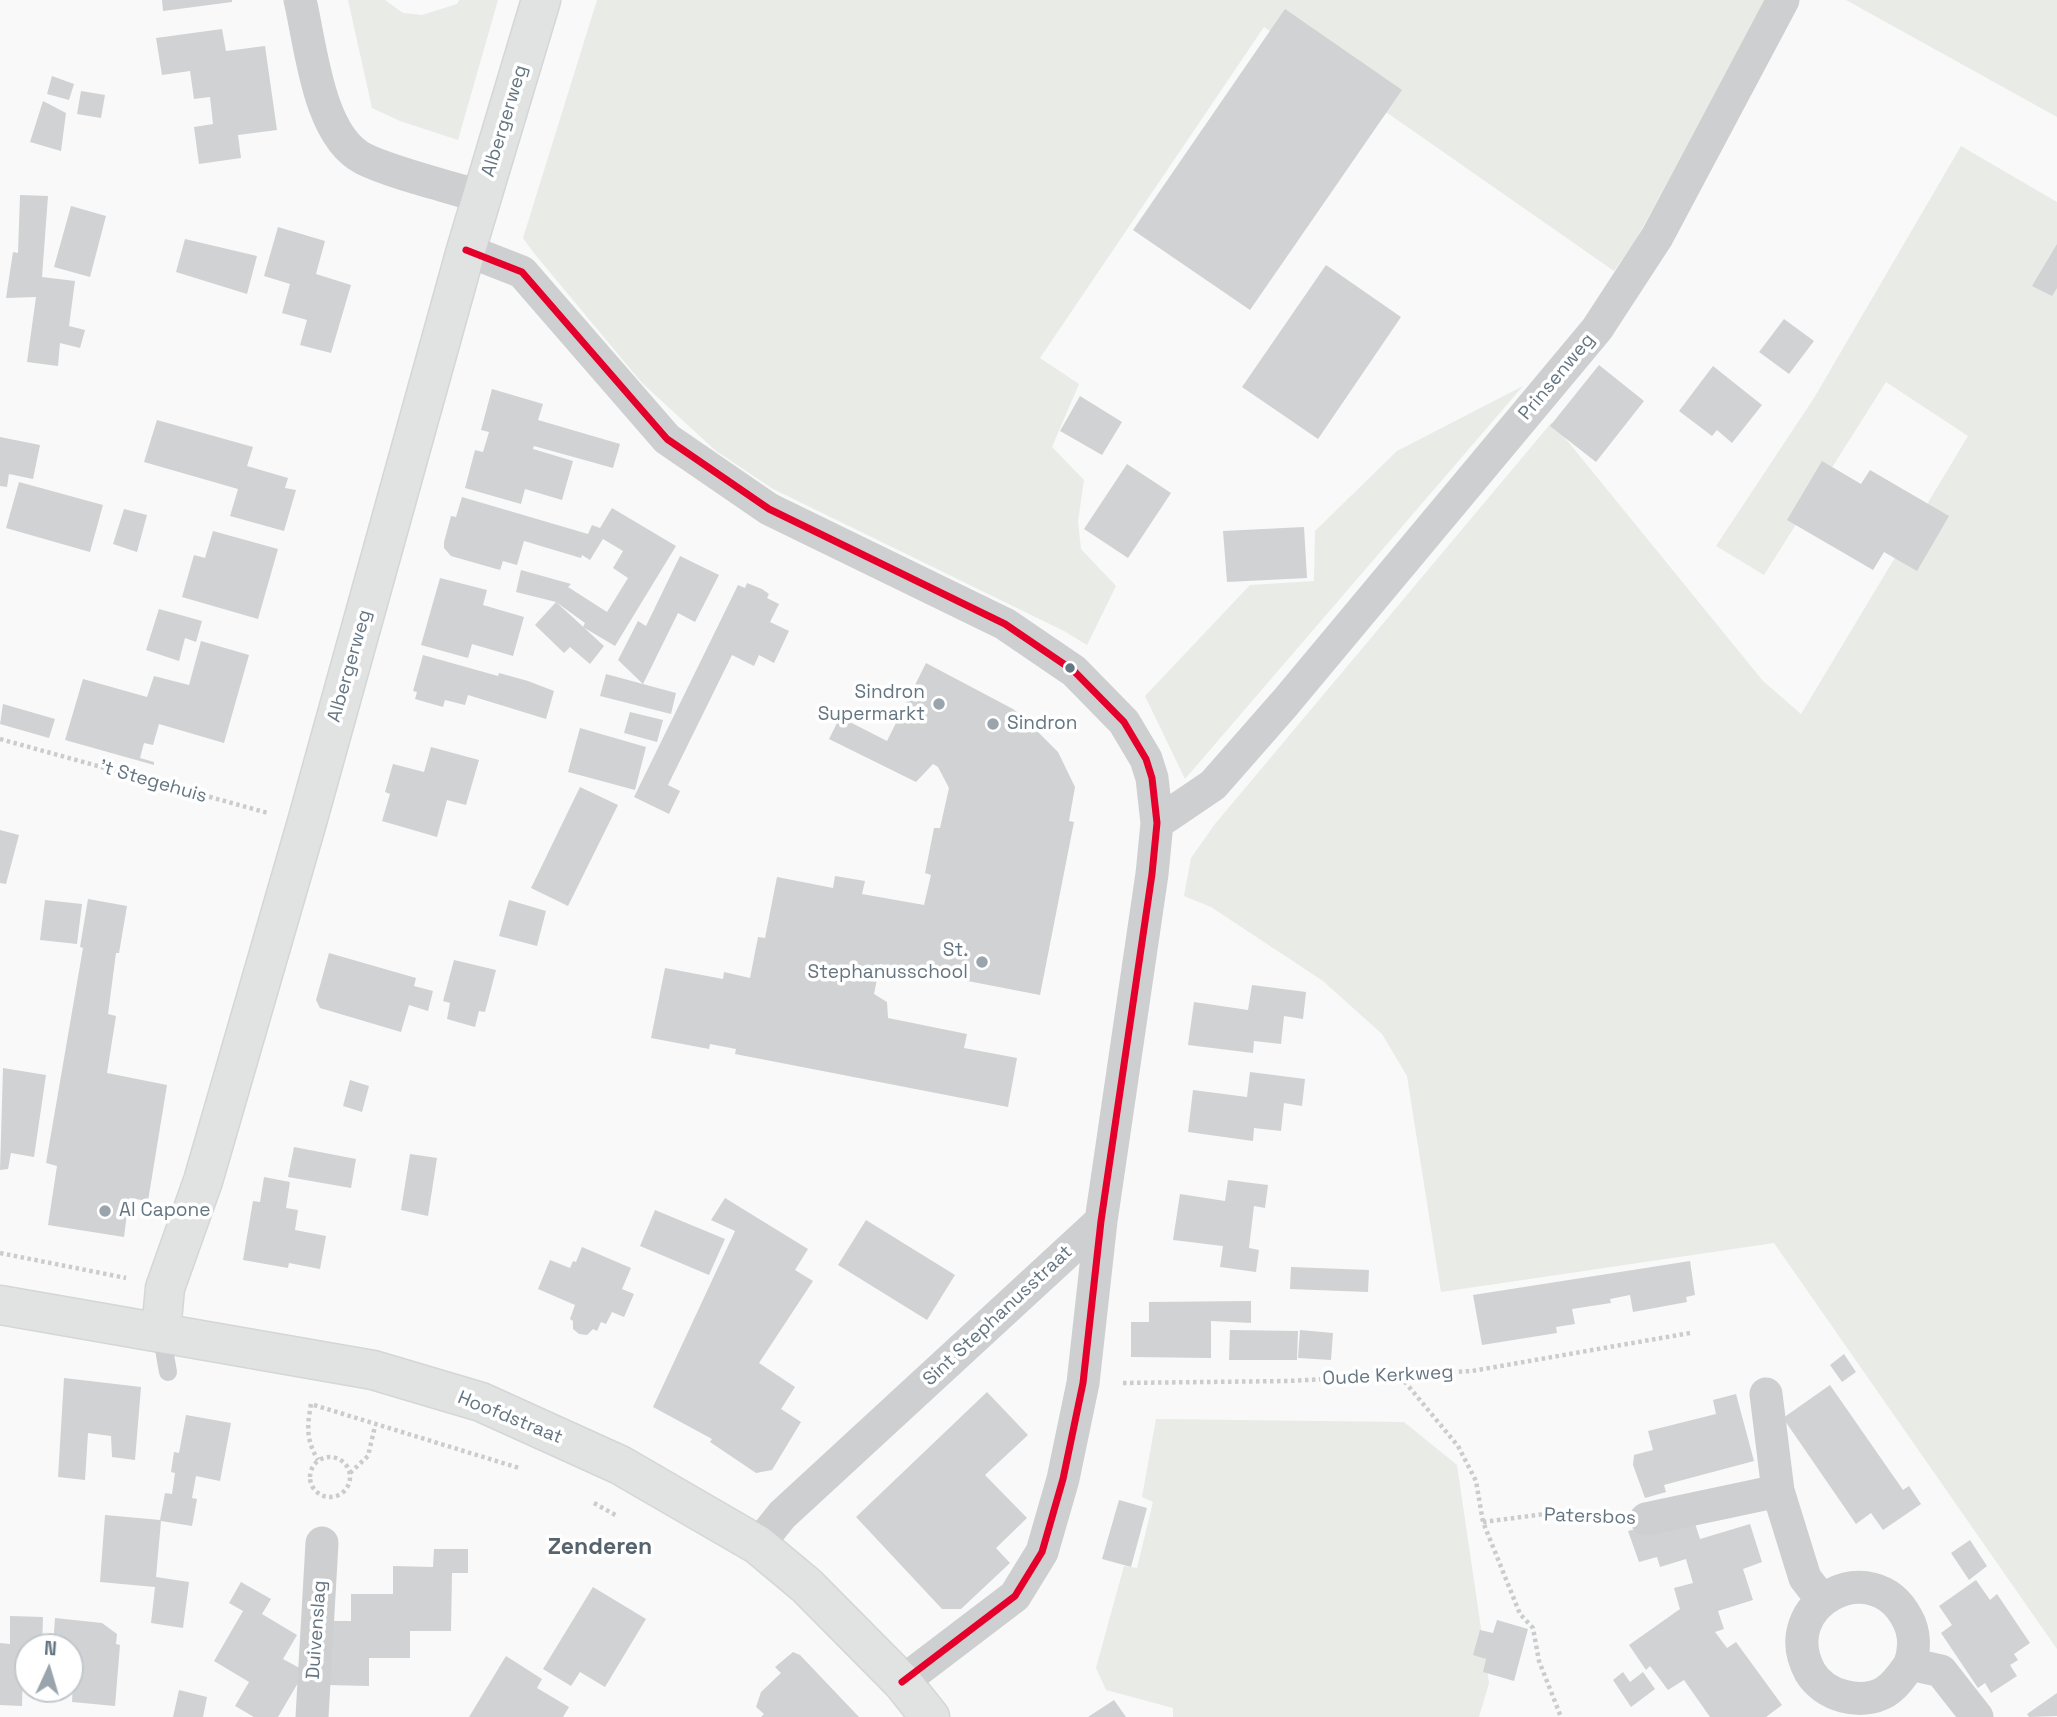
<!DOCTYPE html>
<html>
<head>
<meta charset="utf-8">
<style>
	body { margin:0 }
	#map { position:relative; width:2057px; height:1717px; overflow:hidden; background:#f9f9f9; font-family:"Space Grotesk",sans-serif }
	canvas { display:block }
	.north { position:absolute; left:14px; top:1633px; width:70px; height:70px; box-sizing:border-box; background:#fff; border:2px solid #c1c8cd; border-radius:50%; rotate:4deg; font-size:19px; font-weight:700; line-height:28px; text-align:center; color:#657683 }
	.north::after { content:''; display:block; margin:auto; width:24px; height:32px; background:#99a4ac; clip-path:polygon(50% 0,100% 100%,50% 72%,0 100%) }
</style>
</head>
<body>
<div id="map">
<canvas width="2057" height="1717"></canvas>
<div class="north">N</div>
</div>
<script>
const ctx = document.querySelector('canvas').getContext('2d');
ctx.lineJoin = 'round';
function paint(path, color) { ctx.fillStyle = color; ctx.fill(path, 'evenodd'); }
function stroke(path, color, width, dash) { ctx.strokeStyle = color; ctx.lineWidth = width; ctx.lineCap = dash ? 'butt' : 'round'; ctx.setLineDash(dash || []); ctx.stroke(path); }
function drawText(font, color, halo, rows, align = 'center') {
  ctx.font = font + ' "Space Grotesk",sans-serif'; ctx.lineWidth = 7; ctx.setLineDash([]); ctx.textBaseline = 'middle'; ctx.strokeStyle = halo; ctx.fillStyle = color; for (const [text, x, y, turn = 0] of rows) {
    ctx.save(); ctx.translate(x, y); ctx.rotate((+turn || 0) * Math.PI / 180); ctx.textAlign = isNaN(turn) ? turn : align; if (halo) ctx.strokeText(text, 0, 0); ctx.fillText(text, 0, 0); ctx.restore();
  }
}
const green = new Path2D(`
	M348 0H385L403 13 422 15 457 4 459 0H498L458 140 400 121 372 108Z
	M597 0H1765L1636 240 1614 271 1264 27 1040 358 1079 384 1052 447 1084 480 1078 521 1081 549 1116 586 1087 645 1064 631 773 489 716 451 642 383 533 252 523 238Z
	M1846 0H2057V117Z
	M1961 146 2057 202V1649L1774 1243 1441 1292 1407 1076 1382 1034 1323 981 1211 907 1184 896 1191 858 1215 824 1552 422 1763 681 1801 714 1968 436 1886 382 1764 575 1716 546 1814 398Z
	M1523 386 1185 779 1145 696 1250 585 1314 581 1315 531 1397 451Z
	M1156 1419 1404 1422 1457 1465 1489 1683 1479 1717H1173V1708L1106 1690 1096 1668 1124 1566 1137 1568 1153 1502 1142 1497Z`);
const building = new Path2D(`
	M162 0H232V2L163 11Z
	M1285 9 1402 90 1250 310 1133 230Z
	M222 29 226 51 265 46 277 130 238 135 241 158 199 164 194 127 213 124 210 97 194 99 190 71 162 75 156 38Z
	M52 76 74 84 69 100 47 94Z
	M81 91 105 95 101 118 77 114Z
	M43 101 66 113 61 151 30 142Z
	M20 195 48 196 42 277 75 281 69 326 85 330 80 348 60 343 58 366 27 362 36 297 6 298 13 252 18 253Z
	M71 206 106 216 90 277 54 267Z
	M278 227 325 241 316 274 351 285 331 353 300 345 307 320 282 313 290 284 264 276Z
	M185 239 257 256 247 294 176 272Z
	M2057 244V288L2052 296 2032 286Z
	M1326 265 1401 317 1318 439 1242 387Z
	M1784 319 1814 341 1789 374 1759 352Z
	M1599 365 1644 401 1596 462 1550 426Z
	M1713 366 1762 405 1732 443 1717 430 1712 436 1679 411Z
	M492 389 543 404 538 420 620 444 613 468 534 446 533 449 573 461 562 500 525 489 521 504 465 488 475 450 483 452 489 432 481 430Z
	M1080 396 1122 422 1102 455 1060 431Z
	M157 420 253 447 247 466 288 478 285 488 296 490 284 531 230 516 238 489 144 462Z
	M0 437 40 445 33 479 9 474 7 487 0 486Z
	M1822 461 1861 484 1870 470 1949 516 1917 571 1884 552 1873 570 1787 520Z
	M1127 464 1171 493 1128 558 1084 529Z
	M19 482 103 505 90 552 6 528Z
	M462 497 588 534 592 525 600 528 612 508 676 546 615 646 583 627 585 623 556 602 604 646 590 664 570 647 564 653 535 625 556 602 516 592 521 570 571 584 568 587 607 612 628 578 613 568 623 551 603 539 590 560 582 555 581 558 524 541 517 565 503 561 500 570 451 556 444 548V542L451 516 456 517Z
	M124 509 147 515 137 552 113 544Z
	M1304 527 1307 578 1227 582 1223 531Z
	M213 531 278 549 258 619 182 597 194 555 205 558Z
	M680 556 719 575 695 622 678 613 643 684 618 660 638 621 646 626Z
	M440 578 487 590 483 605 524 617 513 656 472 644 468 658 421 645Z
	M747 583 762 589 769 594 767 598 779 604 770 622 789 631 774 663 759 655 754 666 732 655 668 785 680 791 669 814 634 797 738 585 745 588Z
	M159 609 202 621 196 642 185 638 179 661 146 650Z
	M201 641 249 655 224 743 159 724 153 745 144 743 140 758 154 762V765L65 740 83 679 147 697 154 676 189 685Z
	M423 655 498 676 499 673 528 681 554 691 546 719 468 695 465 705 445 700 443 707 415 699 417 692 413 691Z
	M926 663 1013 709 1025 719 1058 752 1075 787 1069 821 1074 822 1040 995 880 964 874 994 887 1002 888 1018 967 1034 964 1048 1017 1058 1008 1107 735 1054 736 1049 710 1044 709 1049 651 1038 665 968 723 979 724 972 750 978 758 937 765 938 777 877 833 888 835 876 865 881 862 894 924 905 931 875 925 873 934 828H940L949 788 938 767 933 764 916 782 829 739 840 717 887 741Z
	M606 674 676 693 671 714 600 696Z
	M3 704 55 719 49 738 0 724Z
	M630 712 663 720 657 742 624 733Z
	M580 728 646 747 635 790 568 772Z
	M431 747 479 760 466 805 447 800 437 837 382 821 390 794 385 792 393 764 424 772Z
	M580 787 618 805 568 906 531 888Z
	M0 830 19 835 6 884 0 883Z
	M88 899 127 906 119 953H116L108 1014 116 1016 107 1073 167 1085 148 1201 129 1198 124 1237 48 1225 57 1166 46 1163 83 948 80 947Z
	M45 900 82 904 77 944 40 940Z
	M509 900 546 911 537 946 499 936Z
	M329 953 416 978 414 986 433 991 428 1011 409 1005 401 1032 320 1008 316 1000Z
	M454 960 496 970 485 1012 479 1011 475 1027 447 1019 450 1003 443 1001Z
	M1252 985 1306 992 1303 1019 1284 1016 1281 1044 1254 1041 1253 1053 1188 1045 1194 1002 1248 1010Z
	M3 1068 46 1075 34 1157 11 1153 8 1169 0 1170Z
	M1250 1072 1305 1079 1302 1106 1284 1103 1281 1131 1254 1128 1253 1141 1188 1132 1193 1090 1247 1097Z
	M350 1080 369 1086 362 1112 343 1106Z
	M294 1147 356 1159 351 1188 288 1177Z
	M410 1154 437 1158 428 1216 401 1210Z
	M264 1177 290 1182 286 1208 298 1210 295 1230 326 1236 320 1269 289 1263 288 1268 243 1260 253 1201 260 1202Z
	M1228 1180 1268 1185 1265 1208 1254 1206 1249 1248 1259 1250 1256 1272 1220 1267 1223 1246 1173 1240 1180 1194 1225 1201Z
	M725 1198 808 1249 795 1270 813 1281 759 1363 795 1387 781 1409 801 1422 772 1470 756 1473 710 1442 712 1439 653 1407 735 1231 711 1220Z
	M655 1210 725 1239 709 1275 640 1246Z
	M866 1220 955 1275 927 1320 838 1265Z
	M582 1247 631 1268 622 1289 634 1294 624 1317 612 1312 606 1324 601 1322 597 1331 593 1329 587 1335 579 1334 573 1329V1321L570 1319 575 1305 538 1289 550 1260 570 1268 573 1261 576 1262Z
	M1690 1261 1695 1295 1686 1297 1687 1302 1633 1312 1630 1295 1610 1299 1611 1303 1572 1309 1575 1324 1556 1327 1557 1333 1482 1345 1473 1295Z
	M1291 1267 1369 1270 1368 1292 1290 1289Z
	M1251 1301V1323L1211 1321V1358L1131 1357V1322H1149V1302Z
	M1230 1330 1298 1331 1297 1360H1229Z
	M1300 1330 1333 1333 1331 1360 1298 1358Z
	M1844 1354 1856 1372 1842 1382 1830 1365Z
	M64 1378 141 1387 135 1460 112 1457 111 1436 88 1433 85 1480 58 1477Z
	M1830 1385 1903 1490 1909 1486 1921 1504 1883 1530 1871 1513 1856 1524 1783 1418Z
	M987 1392 1028 1435 985 1475 1027 1518 996 1548 1010 1563 961 1609H942L856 1517Z
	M1736 1394 1754 1461 1664 1485 1666 1492 1645 1498 1633 1465 1634 1455 1653 1450 1648 1431 1716 1414 1713 1400Z
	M186 1415 231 1423 220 1481 196 1476 192 1498 197 1499 192 1526 161 1521 156 1577 189 1582 183 1628 151 1623 155 1587 100 1582 105 1515 160 1520 165 1493 172 1494 175 1473 171 1472 174 1452 179 1453Z
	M1119 1500 1147 1508 1131 1567 1102 1559Z
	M1692 1514 1700 1539 1750 1524 1762 1562 1743 1569 1753 1600 1718 1611 1724 1629 1715 1632 1727 1648 1736 1642 1782 1705 1766 1717H1710L1684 1680 1668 1690 1650 1666 1646 1670 1629 1645 1680 1609 1674 1588 1693 1583 1686 1559 1660 1567 1657 1557 1639 1562 1628 1531Z
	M1970 1540 1987 1566 1969 1580 1951 1553Z
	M434 1549H468V1573H452L451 1631H410V1658H369V1686L326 1685V1621H351V1594H393V1566L433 1567Z
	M1976 1580 1990 1600 1997 1594 2030 1643 2014 1654 2018 1660 2010 1665 2017 1676 1991 1693 1985 1683 1978 1688 1941 1633 1952 1625 1939 1606Z
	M241 1582 271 1599 262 1614 297 1635 283 1659 305 1671 278 1717H254L235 1706 249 1682 214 1661 243 1611 229 1603Z
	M593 1587 646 1619 605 1687 580 1672 571 1686 543 1669Z
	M10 1616 43 1617 42 1647H28V1663H23L22 1706 0 1705V1643L10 1644Z
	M55 1618 102 1623 117 1634 116 1644 120 1645 115 1706 72 1702 74 1664H70V1647H53Z
	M1497 1620 1528 1629 1514 1681 1483 1672 1486 1659 1473 1655 1480 1630 1493 1633Z
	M793 1652 800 1655 859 1717H761L764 1714 756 1707 761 1692 781 1673 775 1667Z
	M506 1656 542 1679 537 1688 569 1707 563 1717H469Z
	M1623 1672 1630 1682 1643 1672 1655 1689 1631 1707 1613 1680Z
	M179 1690 207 1697 203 1717H173Z
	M2057 1693V1716L2029 1717 2027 1714Z
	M1114 1700 1126 1717H1088Z`);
const path = new Path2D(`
	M0 739 268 813
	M0 1253 126 1278
	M1400 1376 1458 1446 1476 1481 1483 1522 1520 1614 1533 1628 1539 1661 1561 1717
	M1123 1383 1288 1381 1472 1371 1690 1333
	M311 1404C307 1427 306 1440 318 1460
	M314 1405 519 1468
	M310 1477a20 20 0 1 1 40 0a20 20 0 1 1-40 0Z
	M350 1473 368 1456 375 1426
	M594 1503 617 1516
	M1483 1522 1545 1514 1607 1518`);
const service = new Path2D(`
	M161 1332 168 1372`);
const minor = new Path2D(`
	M300 0C311 46 318 136 364 159 395 174 448 186 482 197
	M466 250 522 272 667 439 769 509 1005 624 1074 671 1124 722 1146 759 1152 778 1157 823 1152 874 1101 1221 1083 1383 1063 1479 1042 1552 1015 1596 902 1682
	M1157 823 1213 785 1285 703 1597 329 1657 237 1783 0
	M1766 1394 1778 1491
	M1646 1519 1778 1491 1805 1578 1822 1600
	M758 1545 782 1515 1101 1221
	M1910 1664C1903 1674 1896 1685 1885 1692 1861 1706 1824 1696 1810 1672 1773 1603 1873 1552 1907 1618 1915 1632 1915 1649 1910 1664L1941 1671 1977 1717
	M312 1717 322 1543`);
const secondary = new Path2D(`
	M161 1332 165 1288 203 1181 307 822 466 250 541 0`);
const primary = new Path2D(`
	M0 1305 373 1370 481 1402 620 1465 758 1545 807 1586 902 1682 930 1717`);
const bus1 = new Path2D(`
	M466 250 522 272 667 439 769 509 1005 624 1074 671 1124 722 1146 759 1152 778 1157 823 1152 874 1101 1221 1083 1383 1063 1479 1042 1552 1015 1596 902 1682`);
const markers = [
	[1070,668,6,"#657683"],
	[939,704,7,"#99a4ac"],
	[993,724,7,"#99a4ac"],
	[982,962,7,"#99a4ac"],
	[105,1211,7,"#99a4ac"]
];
const streetNames = [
	["Albergerweg",505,121,-73],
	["Prinsenweg",1557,377,-50],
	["Albergerweg",350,666,-74],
	["'t Stegehuis",153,782,16],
	["Sint Stephanusstraat",998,1316,-43],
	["Oude Kerkweg",1388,1376,-3],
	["Hoofdstraat",510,1418,22],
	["Patersbos",1590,1517,2],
	["Duivenslag",317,1630,-86]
];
const poiNames = [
	["Sindron",925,693],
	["Supermarkt",925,715],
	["Sindron",1007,724,"left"],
	["St.",968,951],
	["Stephanusschool",968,973],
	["Al Capone",119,1211,"left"]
];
const quarterNames = [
	["Zenderen",600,1548]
];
paint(green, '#e8ebe6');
paint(building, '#d0d2d3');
stroke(secondary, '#d5d6d7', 41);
stroke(primary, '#d5d6d7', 41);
stroke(path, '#cbcccd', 4.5, [3.5, 3.5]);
stroke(service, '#cecfd0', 18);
stroke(minor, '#cecfd0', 33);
stroke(secondary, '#e1e2e2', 38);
stroke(primary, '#e1e2e2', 38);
stroke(bus1, '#e4002b', 7);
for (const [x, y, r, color] of markers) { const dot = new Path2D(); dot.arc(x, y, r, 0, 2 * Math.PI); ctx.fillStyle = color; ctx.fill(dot); stroke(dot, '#fff', 2.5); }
drawText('19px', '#657683', '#fff', streetNames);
drawText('19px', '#657683', '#fff', poiNames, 'right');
drawText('bold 23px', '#57646e', '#fff', quarterNames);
</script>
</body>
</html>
